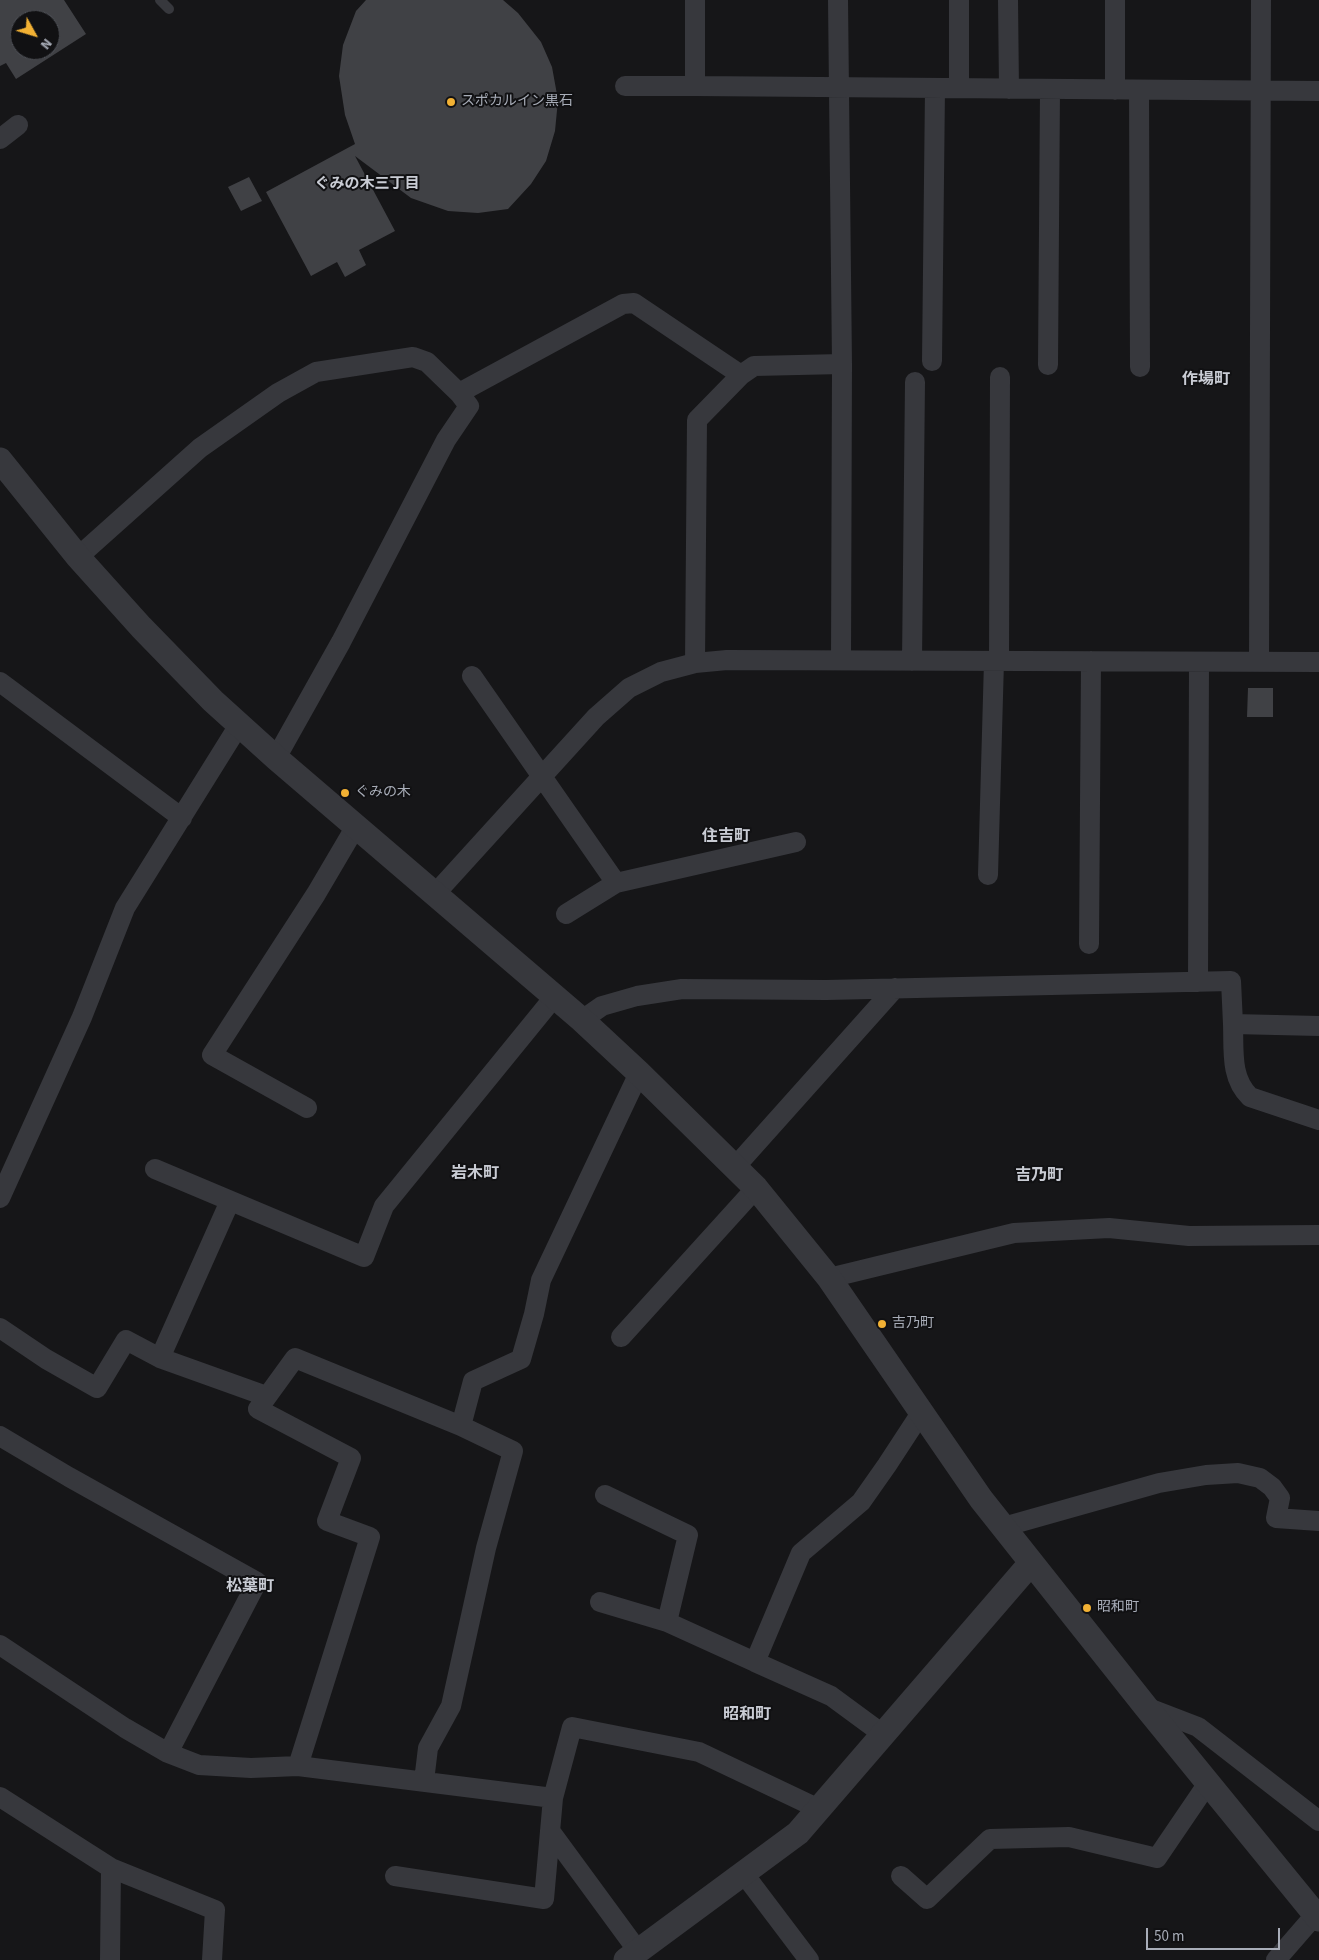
<!DOCTYPE html>
<html>
<head>
<meta charset="utf-8">
<style>
	body { margin:0 }
	#map { position:relative; width:1319px; height:1960px; overflow:hidden; background:#161618; font-family:"Source Sans 3",sans-serif }
	canvas { display:block }
	.north { position:absolute; left:10px; top:10px; width:50px; height:50px; box-sizing:border-box; background:#111113; border:1px solid #4d4f55; border-radius:50%; rotate:129deg; font-size:14px; font-weight:700; line-height:20px; text-align:center; color:#a8adb8 }
	.north::after { content:''; display:block; margin:auto; width:18px; height:22px; background:#f2b134; clip-path:polygon(50% 0,100% 100%,50% 72%,0 100%) }
	.scale { position:absolute; left:1146px; top:1928px; width:134px; height:22px; box-sizing:border-box; border:2px solid #a8adb8; border-top:0; padding-left:6px; font-size:15px; line-height:18px; white-space:nowrap; color:#a8adb8; -webkit-text-stroke:4px #111113; paint-order:stroke }
</style>
</head>
<body>
<div id="map">
<canvas width="1319" height="1960"></canvas>
<div class="north">N</div>
<div class="scale">50 m</div>
</div>
<script>
const ctx = document.querySelector('canvas').getContext('2d');
ctx.lineJoin = 'round';
function paint(path, color) { ctx.fillStyle = color; ctx.fill(path, 'evenodd'); }
function stroke(path, color, width, dash) { ctx.strokeStyle = color; ctx.lineWidth = width; ctx.lineCap = dash ? 'butt' : 'round'; ctx.setLineDash(dash || []); ctx.stroke(path); }
function drawText(font, color, halo, rows, align = 'center') {
  ctx.font = font + ' "Source Sans 3","Noto Sans JP",sans-serif'; ctx.lineWidth = 4; ctx.setLineDash([]); ctx.textBaseline = 'middle'; ctx.strokeStyle = halo; ctx.fillStyle = color; for (const [text, x, y, turn = 0] of rows) {
    ctx.save(); ctx.translate(x, y); ctx.rotate((+turn || 0) * Math.PI / 180); ctx.textAlign = isNaN(turn) ? turn : align; if (halo) ctx.strokeText(text, 0, 0); ctx.fillText(text, 0, 0); ctx.restore();
  }
}
const building = new Path2D(`
	M0 0H64L86 34 16 79 6 63 0 66ZM20 20H50V50H20Z
	M366 0H503L518 13 541 42 552 67 558 100 555 131 546 161 531 184 508 209 478 213 448 211 411 198 355 156 395 231 359 250 366 265 345 277 337 262 311 276 266 192 355 144 345 115 339 76 343 45 356 11Z
	M249 177 262 201 241 211 228 187Z
	M1248 688H1273V717H1247Z`);
const service = new Path2D(`
	M160 0 169 9`);
const minor = new Path2D(`
	M695 0V86L1319 91
	M838 0 842 364 841 660
	M959 0V88
	M1008 0 1009 89
	M625 86H695
	M1115 90V0
	M1139 90 1140 367
	M0 139 18 125
	M932 361 935 88
	M1048 365 1050 89
	M459 393 623 304 634 303 741 375 754 366 842 364
	M78 557 200 448 278 393 316 372 413 357 427 362 459 393 469 406 446 440 341 642 276 758
	M912 661 915 382
	M999 661 1000 377
	M1259 662 1261 0
	M695 663 697 420 741 375
	M472 676 616 883
	M0 682 182 818
	M988 875 994 661
	M435 894 596 717 629 688 661 672 695 663 727 660 1319 662
	M566 914 616 883 796 842
	M1089 944 1091 661
	M1198 982 1199 662
	M582 1020 602 1006 637 996 682 989 826 990 1231 981 1233 1024 1319 1026
	M1233 1024C1234 1050 1230 1078 1250 1097L1319 1120
	M307 1108 212 1055 316 894 356 826
	M735 1167 895 988
	M155 1169 364 1257 384 1206 555 996
	M0 1198 82 1017 125 908 239 725
	M829 1278 1014 1233 1109 1228 1189 1236 1319 1235
	M0 1328 46 1359 97 1388 126 1340 160 1358 266 1396
	M621 1337 756 1188
	M160 1358 230 1201
	M0 1436 69 1477 257 1582 168 1753
	M605 1495 688 1535 667 1622
	M1003 1527 1159 1483 1206 1475 1238 1473 1260 1478 1272 1487 1280 1498 1276 1518 1319 1521
	M600 1602 667 1622 755 1662
	M0 1645 125 1728 168 1753 199 1765 251 1768 298 1766 553 1798
	M1146 1707 1198 1727 1319 1821
	M884 1735 831 1696 755 1662 801 1553 861 1502 887 1465 921 1413
	M298 1766 370 1537 327 1521 351 1458 258 1409 295 1358 461 1426
	M424 1781 428 1748 451 1706 486 1548 513 1451 461 1426 473 1381 521 1359 534 1314 541 1280 639 1073
	M0 1797 111 1868 215 1910 212 1960
	M550 1831 638 1951
	M744 1874 809 1960
	M395 1876 544 1899 553 1798 572 1727 699 1752 819 1809
	M901 1876 927 1899 990 1839 1069 1837 1157 1858 1208 1783
	M110 1960 111 1868
	M1276 1960 1315 1915`);
const tertiary = new Path2D(`
	M0 460 78 557 141 627 213 701 276 758 582 1020 639 1073 756 1188 829 1278 981 1499 1146 1707 1319 1919
	M626 1960 798 1833 1031 1563`);
const markers = [
	[451,102,5,"#f2b134"],
	[345,793,5,"#f2b134"],
	[882,1324,5,"#f2b134"],
	[1087,1608,5,"#f2b134"]
];
const poiNames = [
	["スポカルイン黒石",461,102],
	["ぐみの木",355,793],
	["吉乃町",892,1324],
	["昭和町",1097,1608]
];
const neighbourhoodNames = [
	["ぐみの木三丁目",367,185]
];
const quarterNames = [
	["作場町",1206,380],
	["住吉町",726,837],
	["岩木町",475,1174],
	["吉乃町",1039,1176],
	["松葉町",250,1587],
	["昭和町",747,1715]
];
paint(building, '#404145');
stroke(service, '#37383d', 10);
stroke(minor, '#37383d', 20);
stroke(tertiary, '#37383d', 25);
for (const [x, y, r, color] of markers) { const dot = new Path2D(); dot.arc(x, y, r, 0, 2 * Math.PI); ctx.fillStyle = color; ctx.fill(dot); stroke(dot, '#111113', 2); }
drawText('14px', '#a8adb8', '#111113', poiNames, 'left');
drawText('bold 15px', '#c9ccd4', '#111113', neighbourhoodNames);
drawText('bold 16px', '#c9ccd4', '#111113', quarterNames);
</script>
</body>
</html>
